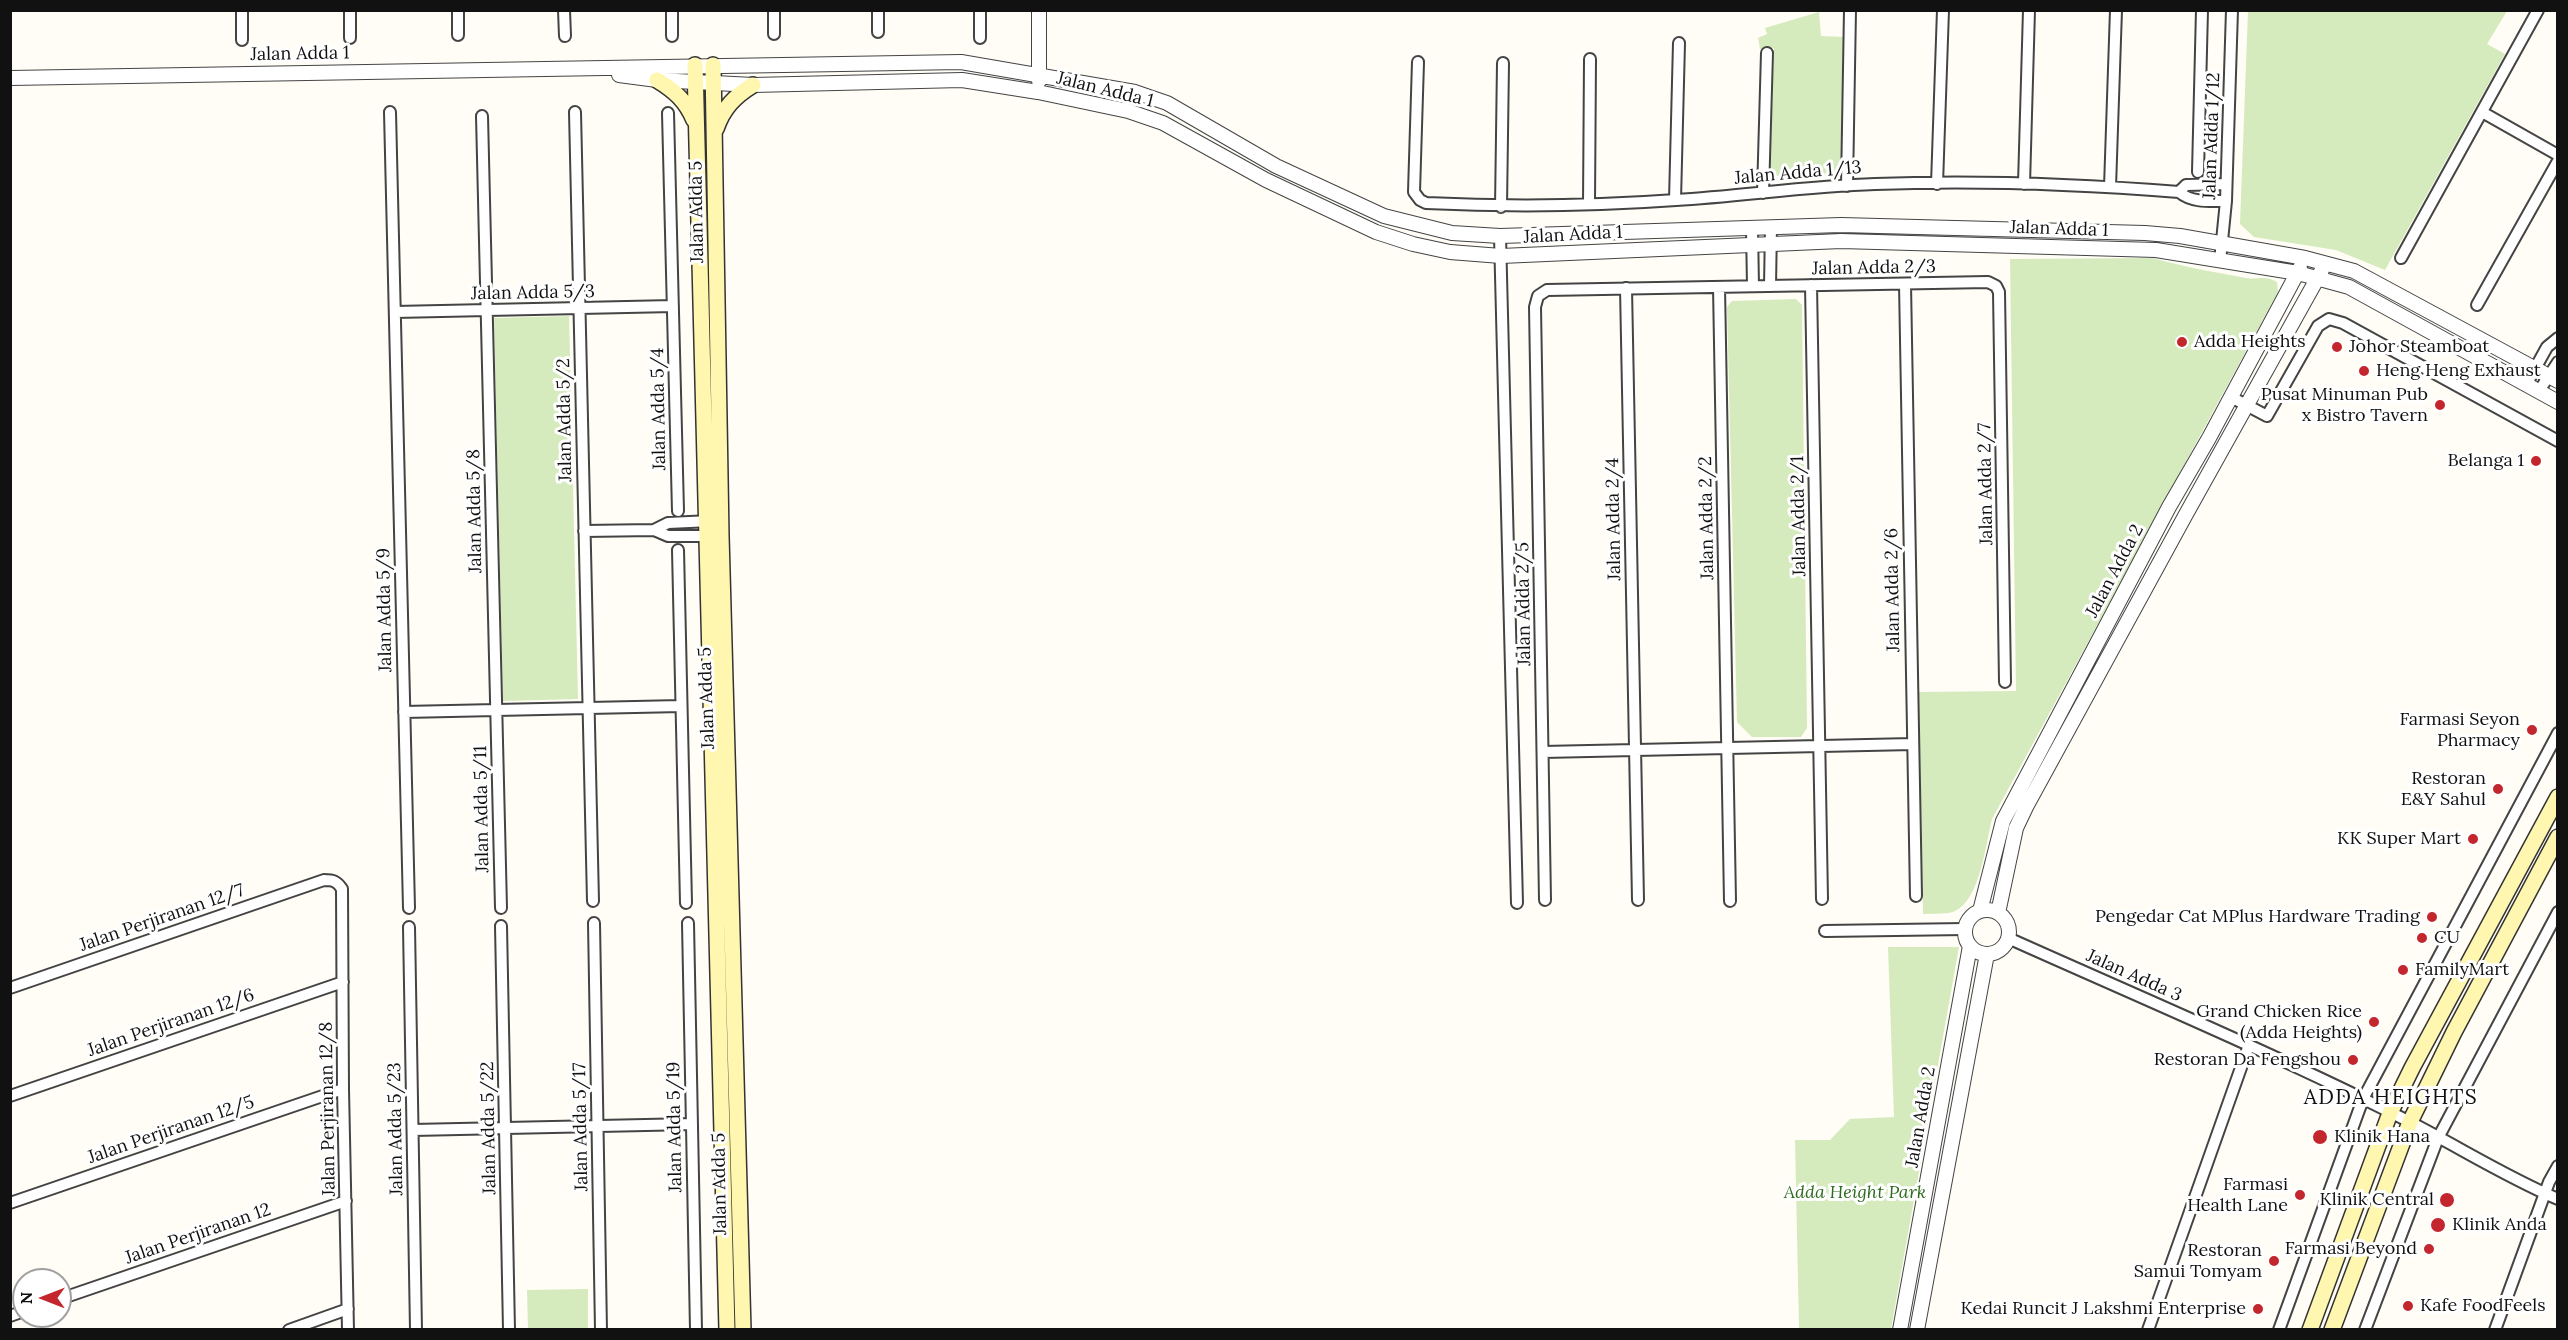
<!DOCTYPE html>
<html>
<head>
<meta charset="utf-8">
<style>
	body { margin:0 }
	#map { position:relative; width:2568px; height:1340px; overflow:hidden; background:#fffdf5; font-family:Lora,serif }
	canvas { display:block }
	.frame { position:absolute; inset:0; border:12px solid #111; pointer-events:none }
	.north { position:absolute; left:12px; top:1268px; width:60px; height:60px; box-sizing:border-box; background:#fff; border:2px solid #a0a0a0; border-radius:50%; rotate:270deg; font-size:16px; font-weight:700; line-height:24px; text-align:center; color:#111 }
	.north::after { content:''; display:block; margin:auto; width:21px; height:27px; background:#c4262e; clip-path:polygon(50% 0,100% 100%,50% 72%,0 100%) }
</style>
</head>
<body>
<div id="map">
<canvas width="2568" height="1340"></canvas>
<div class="frame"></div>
<div class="north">N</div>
</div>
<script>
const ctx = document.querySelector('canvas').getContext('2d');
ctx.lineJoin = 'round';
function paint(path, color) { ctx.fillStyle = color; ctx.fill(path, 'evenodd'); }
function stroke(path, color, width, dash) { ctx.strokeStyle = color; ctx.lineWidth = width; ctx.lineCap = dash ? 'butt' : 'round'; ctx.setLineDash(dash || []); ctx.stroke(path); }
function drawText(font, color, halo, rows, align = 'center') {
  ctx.font = font + ' Lora,serif'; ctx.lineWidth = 6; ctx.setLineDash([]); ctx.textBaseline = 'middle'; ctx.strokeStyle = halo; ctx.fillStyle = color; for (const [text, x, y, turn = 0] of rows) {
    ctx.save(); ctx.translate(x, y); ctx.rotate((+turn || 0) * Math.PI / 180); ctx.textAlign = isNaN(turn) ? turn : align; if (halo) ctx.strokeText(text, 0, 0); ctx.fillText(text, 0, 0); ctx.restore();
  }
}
const green = new Path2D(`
	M2248 11H2507L2487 44 2505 54 2385 270 2336 250 2254 237 2240 224Z
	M1819 12 1821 36 1847 37 1844 173 1773 176 1770 170 1774 48 1760 49 1758 38 1767 34 1765 28Z
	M2153 258C2184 267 2214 272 2246 278 2258 280 2265 275 2277 282L2278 292 1992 819C1986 843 1980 900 1955 911 1947 915 1933 913 1923 914L1919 692 2016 691 2010 259Z
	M1796 299 1802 305 1807 728 1801 737H1752L1737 722 1727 307 1732 301Z
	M569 316 578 699 503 701 494 318Z
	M1888 947H1959L1891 1329H1799L1795 1140H1830L1850 1119 1894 1117Z
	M588 1289V1329H528L527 1290Z`);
const minor = new Path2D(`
	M242 10V40
	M350 10V38
	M458 10V35
	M564 10 565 36
	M672 10V36
	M774 10V34
	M878 10V32
	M980 10V38
	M1418 62 1414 192 1420 200 1426 203C1509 207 1593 206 1676 200 1742 196 1808 186 1875 184 1976 180 2078 184 2179 192
	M390 112 409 908
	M575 112 593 901
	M2482 112 2558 155
	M668 113 678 511
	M482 116 501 908
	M2198 172 2202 10
	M1937 184 1943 10
	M2024 184 2029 10
	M1847 186 1850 10
	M2110 187 2116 10
	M2179 192C2192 203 2210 201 2226 201
	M2179 192 2186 185 2226 184
	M1763 193 1767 53
	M1675 200 1679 43
	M1589 204 1590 59
	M1501 207 1503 63
	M1752 229 1753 286
	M1500 236 1517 903
	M2401 258 2538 10
	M2220 261 2226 201 2232 10
	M1905 284 1916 896
	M1811 285 1822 899
	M1770 286 1771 227
	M1719 287 1730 901
	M1626 288 1638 900
	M2477 305 2558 161
	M395 312 673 306
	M2526 385 2547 347 2558 338
	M2539 391 2558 362
	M2231 397 2267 416 2318 326 2329 319 2343 323 2558 441
	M654 530 668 536H712
	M584 531 654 530 668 523 711 521
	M678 550 686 903
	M404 712 681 706
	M1543 752 1913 744
	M1545 900 1535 307 1538 296 1547 290 1988 282 1996 286 1999 292 2005 682
	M594 923 601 1330
	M688 923 696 1330
	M501 926 509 1330
	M409 927 416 1330
	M1825 931 1965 929
	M2008 938C2142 998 2277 1055 2408 1121 2459 1147 2506 1177 2558 1199
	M10 988 324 880C333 880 337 881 342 889L343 1089 348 1330
	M10 1096 343 982
	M413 1130 692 1124
	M10 1203 343 1089
	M60 1299 346 1201
	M10 1316 24 1311
	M289 1330 348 1309
	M2148 1330 2249 1045
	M2279 1330 2363 1099 2558 733
	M2365 1330 2438 1138 2558 912
	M2495 1330 2549 1182 2558 1166`);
const tertiary = new Path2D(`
	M1039 10V81
	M619 75 657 80 753 85 962 80 1038 92 1128 111 1163 123 1266 180 1376 232 1413 244 1450 252 1501 256 1841 241 2156 250 2298 273 2349 287 2558 402
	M10 78 961 62 1135 92 1167 103 1276 166 1384 216 1452 233 1500 236 1841 225 2145 233 2180 236 2305 258 2354 271 2558 381
	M1965 932a22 22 0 1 1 44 0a22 22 0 1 1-44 0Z
	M1980 911 2003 821 2169 507 2209 438 2300 268
	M1998 913 2016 828 2026 807 2185 516 2322 270
	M1900 1330 1970 946
	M1917 1330 1987 954`);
const secondary = new Path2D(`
	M695 65 727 1330
	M713 65 721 536 743 1330
	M657 80C675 91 686 101 694 120
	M716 129C723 108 735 96 753 85
	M2310 1330 2390 1113 2412 1068 2558 797
	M2332 1330 2410 1122 2454 1032 2558 837`);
const markers = [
	[2182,342,6,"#c4262e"],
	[2337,347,6,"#c4262e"],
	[2364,371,6,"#c4262e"],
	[2440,405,6,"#c4262e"],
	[2536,461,6,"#c4262e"],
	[2532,730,6,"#c4262e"],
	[2498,789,6,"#c4262e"],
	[2473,839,6,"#c4262e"],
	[2432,917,6,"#c4262e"],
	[2422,938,6,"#c4262e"],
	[2403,970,6,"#c4262e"],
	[2374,1022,6,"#c4262e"],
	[2353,1060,6,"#c4262e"],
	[2320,1137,8,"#c4262e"],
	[2300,1195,6,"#c4262e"],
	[2447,1200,8,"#c4262e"],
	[2438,1225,8,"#c4262e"],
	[2429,1249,6,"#c4262e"],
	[2274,1261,6,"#c4262e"],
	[2408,1306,6,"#c4262e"],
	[2258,1309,6,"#c4262e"]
];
const streetNames = [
	["Jalan Adda 1",300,54,-1],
	["Jalan Adda 1",1105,90,14],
	["Jalan Adda 1/12",2212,136,-88],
	["Jalan Adda 1/13",1798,173,-5],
	["Jalan Adda 5",697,212,-91],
	["Jalan Adda 1",2059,229,2],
	["Jalan Adda 1",1573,235,-3],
	["Jalan Adda 2/3",1874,268,-1],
	["Jalan Adda 5/3",533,293,-1],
	["Jalan Adda 5/4",659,409,-91],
	["Jalan Adda 5/2",565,420,-91],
	["Jalan Adda 2/7",1986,484,-91],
	["Jalan Adda 5/8",475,511,-91],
	["Jalan Adda 2/1",1799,516,-91],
	["Jalan Adda 2/2",1707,518,-91],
	["Jalan Adda 2/4",1614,519,-91],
	["Jalan Adda 2",2115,571,-62],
	["Jalan Adda 2/6",1893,590,-91],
	["Jalan Adda 2/5",1524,604,-91],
	["Jalan Adda 5/9",385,610,-91],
	["Jalan Adda 5",707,698,-92],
	["Jalan Adda 5/11",482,809,-91],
	["Jalan Perjiranan 12/7",162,918,-19],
	["Jalan Adda 3",2134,976,24],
	["Jalan Perjiranan 12/6",171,1023,-19],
	["Jalan Perjiranan 12/8",328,1109,-91],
	["Jalan Adda 2",1921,1117,-80],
	["Jalan Adda 5/17",581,1127,-91],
	["Jalan Adda 5/19",675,1127,-91],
	["Jalan Adda 5/22",489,1128,-91],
	["Jalan Adda 5/23",396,1129,-91],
	["Jalan Perjiranan 12/5",171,1130,-19],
	["Jalan Adda 5",720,1184,-91],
	["Jalan Perjiranan 12",198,1234,-19]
];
const poiNames = [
	["Adda Heights",2194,342,"left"],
	["Johor Steamboat",2349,347,"left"],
	["Heng Heng Exhaust",2376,371,"left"],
	["Pusat Minuman Pub",2428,395],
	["x Bistro Tavern",2428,416],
	["Belanga 1",2524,461],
	["Farmasi Seyon",2520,720],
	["Pharmacy",2520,741],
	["Restoran",2486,779],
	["E&Y Sahul",2486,800],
	["KK Super Mart",2461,839],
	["Pengedar Cat MPlus Hardware Trading",2420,917],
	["CU",2434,938,"left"],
	["FamilyMart",2415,970,"left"],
	["Grand Chicken Rice",2362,1012],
	["(Adda Heights)",2362,1033],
	["Restoran Da Fengshou",2341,1060],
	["Klinik Hana",2334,1137,"left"],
	["Farmasi",2288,1185],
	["Health Lane",2288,1206],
	["Klinik Central",2434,1200],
	["Klinik Anda",2452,1225,"left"],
	["Farmasi Beyond",2417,1249],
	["Restoran",2262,1251],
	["Samui Tomyam",2262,1272],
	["Kafe FoodFeels",2420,1306,"left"],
	["Kedai Runcit J Lakshmi Enterprise",2246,1309]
];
const parkNames = [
	["Adda Height Park",1855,1193]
];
const quarterNames = [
	["ADDA HEIGHTS",2391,1098]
];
paint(green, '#d5ebbd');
stroke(minor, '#444', 14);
stroke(tertiary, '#444', 16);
stroke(secondary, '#333', 18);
stroke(minor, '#fff', 10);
stroke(tertiary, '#fff', 14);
stroke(secondary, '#fff6b0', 15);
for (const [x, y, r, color] of markers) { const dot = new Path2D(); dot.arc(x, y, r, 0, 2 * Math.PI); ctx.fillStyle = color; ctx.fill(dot); stroke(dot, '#fff', 2); }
drawText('18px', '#111', '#fff', streetNames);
drawText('18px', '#111', '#fff', poiNames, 'right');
drawText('italic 18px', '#2f6b1f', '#fff', parkNames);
ctx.letterSpacing = '1.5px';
drawText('21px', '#111', '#fff', quarterNames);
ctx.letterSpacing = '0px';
</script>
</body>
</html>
